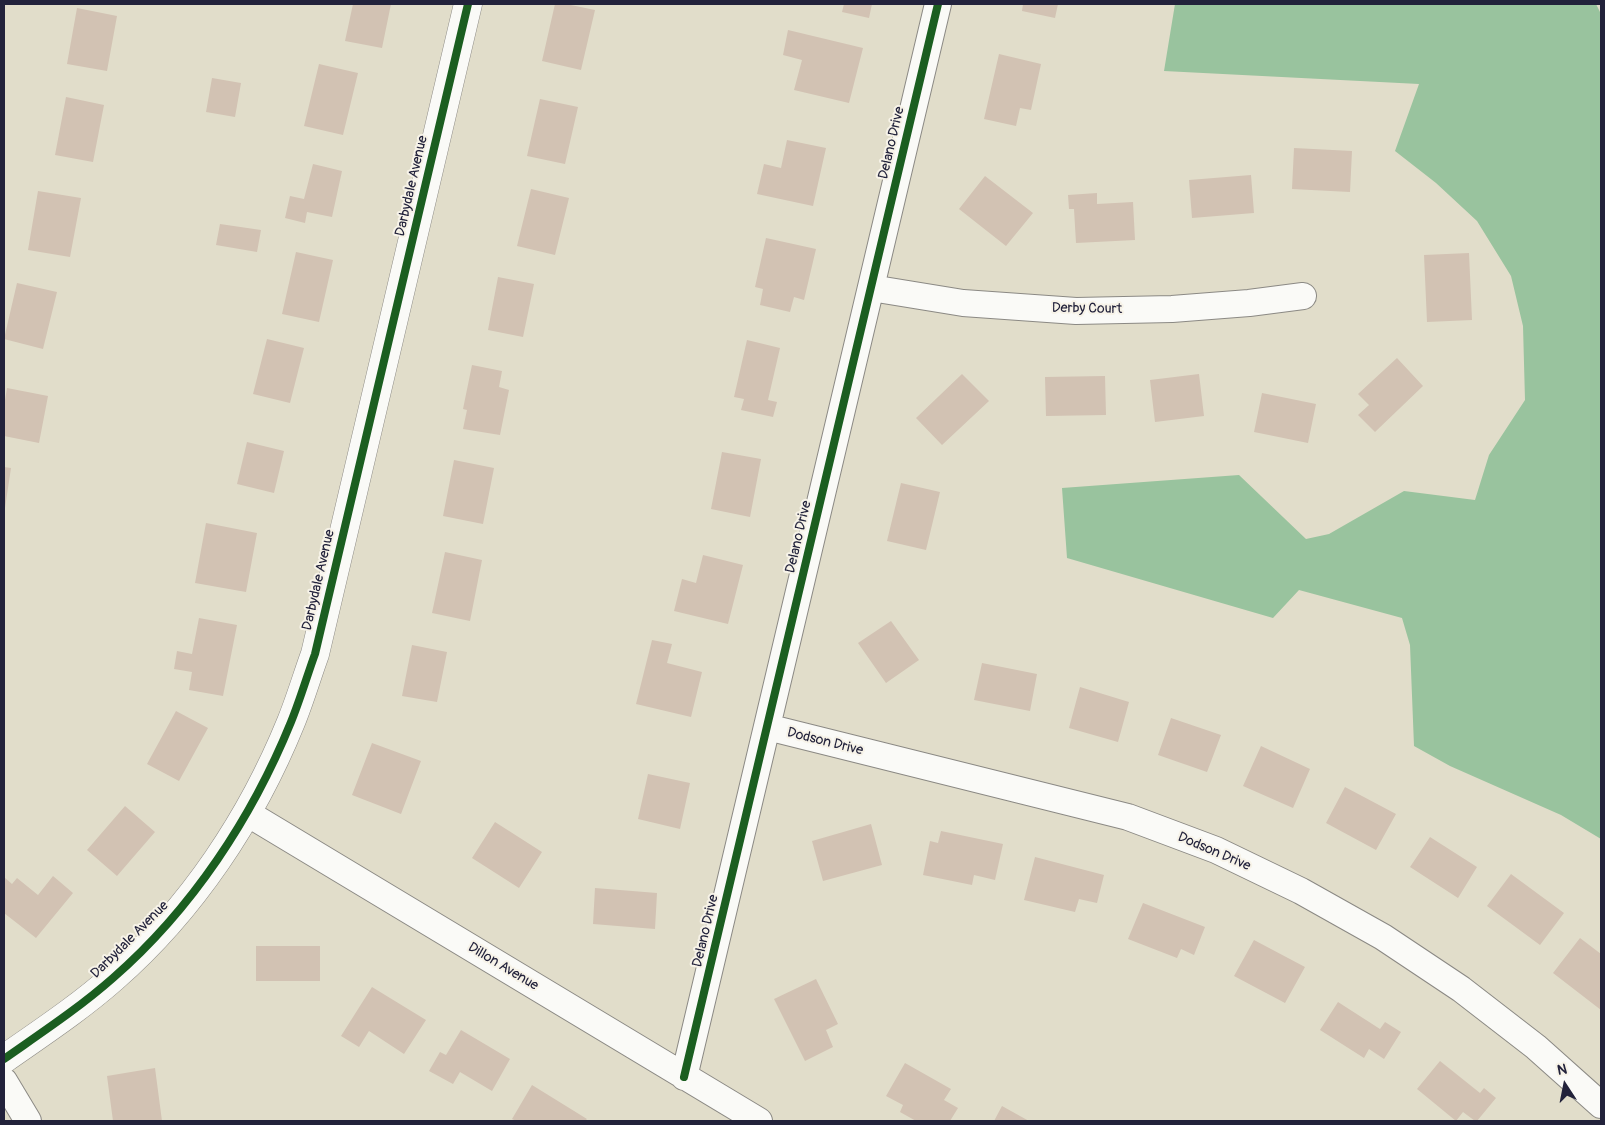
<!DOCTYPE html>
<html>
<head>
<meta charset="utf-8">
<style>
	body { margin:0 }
	#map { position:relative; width:1605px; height:1125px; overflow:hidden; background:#e1ddca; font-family:Pangolin,sans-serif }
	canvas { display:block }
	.frame { position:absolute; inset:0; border:5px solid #22223b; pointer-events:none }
	.north { position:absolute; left:1540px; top:1060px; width:50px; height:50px; -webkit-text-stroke:4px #f7f3e8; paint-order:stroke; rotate:349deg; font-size:14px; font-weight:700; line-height:20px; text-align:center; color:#22223b }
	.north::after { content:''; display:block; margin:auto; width:18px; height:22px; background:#22223b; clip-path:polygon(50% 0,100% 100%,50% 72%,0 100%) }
</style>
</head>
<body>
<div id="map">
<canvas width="1605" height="1125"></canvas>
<div class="frame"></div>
<div class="north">N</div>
</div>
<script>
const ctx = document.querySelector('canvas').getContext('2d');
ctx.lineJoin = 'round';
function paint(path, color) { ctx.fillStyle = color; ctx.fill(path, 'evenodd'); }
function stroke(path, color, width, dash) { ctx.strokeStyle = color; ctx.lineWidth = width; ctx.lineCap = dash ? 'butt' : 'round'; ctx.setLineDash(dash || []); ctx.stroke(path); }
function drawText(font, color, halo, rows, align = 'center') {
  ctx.font = font + ' Pangolin,sans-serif'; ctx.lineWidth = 4; ctx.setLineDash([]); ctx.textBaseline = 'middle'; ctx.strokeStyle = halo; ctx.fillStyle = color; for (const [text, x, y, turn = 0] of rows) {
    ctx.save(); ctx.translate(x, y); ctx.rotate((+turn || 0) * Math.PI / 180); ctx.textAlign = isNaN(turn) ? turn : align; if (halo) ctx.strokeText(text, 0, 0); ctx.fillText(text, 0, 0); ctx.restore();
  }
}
const forest = new Path2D(`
	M1175 4H1596L1601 14V839L1561 815 1450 766 1414 746 1410 645 1402 618 1299 590 1273 618 1067 558 1062 488 1239 475 1306 539 1329 534 1404 491 1475 500 1489 455 1525 400 1523 326 1511 276 1477 221 1436 183 1395 151 1419 84 1164 71Z`);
const building = new Path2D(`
	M353 4H391L382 48 345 41Z
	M555 4H566L595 10 581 70 542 61Z
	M844 4H872L869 18 842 12Z
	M1023 4H1058L1055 18 1022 11Z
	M77 8 117 16 107 71 67 64Z
	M788 30 863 48 849 103 794 90 802 60 783 55Z
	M999 54 1041 64 1031 110 1020 108 1016 126 984 119Z
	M319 64 358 73 343 135 304 126Z
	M212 78 241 83 235 117 206 112Z
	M66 97 104 105 93 162 55 155Z
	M540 99 578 107 565 164 527 156Z
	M787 140 826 148 813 206 757 194 764 164 781 168Z
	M1294 148 1352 151 1350 192 1292 189Z
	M313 164 342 171 332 217 307 212 305 223 285 218 290 196 304 199Z
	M1251 175 1254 213 1192 218 1189 180Z
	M985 176 1033 213 1006 246 959 209Z
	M531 189 569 198 555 255 517 246Z
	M38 191 81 198 70 257 28 250Z
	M1097 193V204L1133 202 1135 240 1076 243 1074 209H1069L1068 195Z
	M220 224 261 230 257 252 216 245Z
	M766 238 816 249 804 300 794 297 790 312 760 305 763 289 755 287Z
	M296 252 333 260 319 322 282 314Z
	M1469 253 1472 320 1427 322 1424 255Z
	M498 277 534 284 523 337 488 330Z
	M17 283 57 292 43 349 4 339Z
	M267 339 304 348 290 403 253 394Z
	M747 340 780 348 768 400 777 402 773 417 741 410 744 399 734 397Z
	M1397 358 1423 386 1375 432 1358 415 1369 405 1358 394Z
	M472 365 502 371 499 387 509 390 500 435 463 429 467 410 463 409Z
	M962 374 989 401 942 445 916 418Z
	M1199 374 1204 416 1155 422 1150 380Z
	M1105 376 1106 415 1046 416 1045 377Z
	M7 388 48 396 39 443 4 436V406Z
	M1262 393 1316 404 1308 443 1254 432Z
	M247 442 284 451 274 493 237 484Z
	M722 452 761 459 750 517 711 509Z
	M454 460 494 468 483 524 443 516Z
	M4 467 11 468 5 508H4Z
	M901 483 940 492 926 550 887 541Z
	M206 523 257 533 246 592 195 583Z
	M445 552 482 560 470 621 432 613Z
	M703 555 743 565 728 624 674 611 682 579 696 583Z
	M199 618 237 625 223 696 189 690 192 672 174 669 177 651 192 654Z
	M891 621 919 660 886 683 858 643Z
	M652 640 672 644 667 663 702 672 691 717 636 704Z
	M412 645 447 652 437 702 402 696Z
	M982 663 1037 674 1030 711 974 700Z
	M1080 687 1129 702 1118 742 1069 728Z
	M176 711 208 728 179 781 147 764Z
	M1171 718 1221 735 1207 772 1158 755Z
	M372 743 421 761 401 814 352 795Z
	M1261 746 1310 769 1293 808 1243 786Z
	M648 774 690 783 680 829 638 819Z
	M1345 787 1396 814 1376 850 1326 823Z
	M125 806 155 832 117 876 87 850Z
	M495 822 542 852 519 888 472 858Z
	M871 824 882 865 823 881 812 841Z
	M941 831 1003 844 995 880 974 875 972 885 923 875 930 841 938 843Z
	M1430 837 1477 867 1458 898 1410 867Z
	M1035 857 1104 875 1097 903 1079 899 1075 912 1024 900Z
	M1511 874 1564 913 1540 945 1487 906Z
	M53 876 73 893 36 938 4 913V877L12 884 17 878 38 895Z
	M595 888 657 893 655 929 593 924Z
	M1143 903 1205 927 1194 955 1181 949 1177 958 1128 939Z
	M1580 938 1601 954V1010L1553 973Z
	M1254 940 1305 967 1285 1003 1234 976Z
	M256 946H320V981H256Z
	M816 979 838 1024 826 1030 833 1047 805 1061 774 999Z
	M372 987 426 1020 404 1054 369 1031 359 1047 341 1036Z
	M1338 1002 1380 1029 1385 1022 1401 1032 1384 1059 1369 1049 1364 1058 1320 1030Z
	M461 1030 510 1059 492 1091 460 1072 453 1084 429 1071 440 1052 446 1055Z
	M1440 1061 1480 1093 1484 1088 1496 1098 1477 1121H1475L1463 1112 1456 1121 1417 1089Z
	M905 1063 951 1089 944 1100 958 1108 950 1121H916L900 1112 903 1105 886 1096Z
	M155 1068 162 1121H113L107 1076Z
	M532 1085 587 1119 585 1121H516L512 1119Z
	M1002 1106 1029 1121H994Z`);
const minor = new Path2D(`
	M871 288 963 303 1076 311 1172 309 1249 303 1303 296
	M767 727 1128 817 1216 850 1301 891 1383 937 1461 989 1536 1047 1601 1105
	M247 813 759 1121
	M684 1077 938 4
	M4 1081 28 1121`);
const tertiary = new Path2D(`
	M4 1059C41 1033 79 1008 113 978 192 909 252 818 291 722 300 700 307 676 315 654L468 4`);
const cycleway = new Path2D(`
	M4 1059C41 1033 79 1008 113 978 192 909 252 818 291 722 300 700 307 676 315 654L468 4
	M684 1077 938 4`);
const streetNames = [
	["Delano Drive",892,143,-77],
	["Darbydale Avenue",412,186,-77],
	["Derby Court",1087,309,1],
	["Delano Drive",799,537,-77],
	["Darbydale Avenue",319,580,-77],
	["Dodson Drive",825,742,14],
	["Dodson Drive",1214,852,23],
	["Delano Drive",706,931,-77],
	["Darbydale Avenue",130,940,-45],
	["Dillon Avenue",503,967,31]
];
paint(forest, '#99c39e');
paint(building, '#d2c2b3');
stroke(minor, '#8b8984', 28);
stroke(tertiary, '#8b8984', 29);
stroke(minor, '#fafaf7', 26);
stroke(tertiary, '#fafaf7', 28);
stroke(cycleway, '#1b5e20', 8);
drawText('14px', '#22223b', '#f7f3e8', streetNames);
</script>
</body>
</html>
